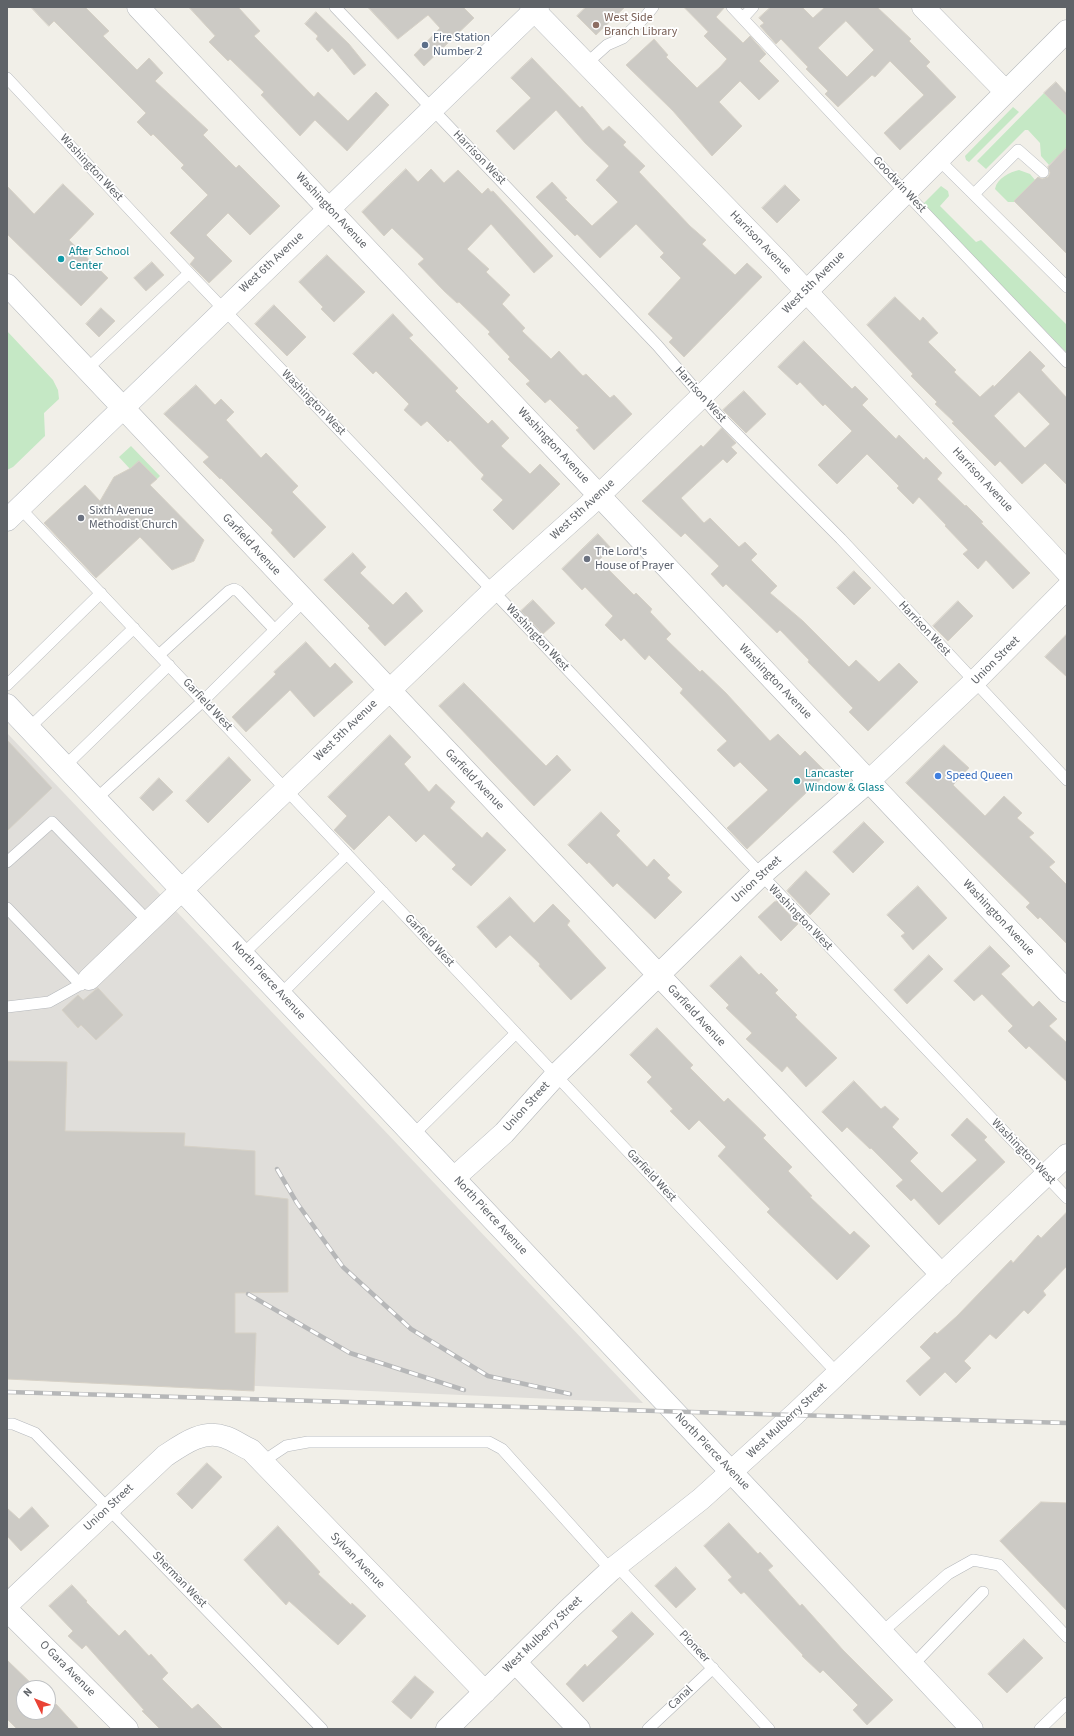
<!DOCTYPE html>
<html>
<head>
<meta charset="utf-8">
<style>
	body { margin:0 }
	#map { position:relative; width:1074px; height:1736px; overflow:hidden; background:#f1efe8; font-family:"Source Sans 3",sans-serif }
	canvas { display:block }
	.frame { position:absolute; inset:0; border:8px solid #5f6368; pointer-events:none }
	.north { position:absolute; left:16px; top:1680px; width:40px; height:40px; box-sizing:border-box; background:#fff; border:1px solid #bfc1c3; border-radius:50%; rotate:313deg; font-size:11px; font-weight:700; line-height:16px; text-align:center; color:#5f6368 }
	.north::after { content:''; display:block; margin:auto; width:14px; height:18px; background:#ea4335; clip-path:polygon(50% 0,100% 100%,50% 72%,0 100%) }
</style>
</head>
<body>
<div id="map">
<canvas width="1074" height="1736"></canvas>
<div class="frame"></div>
<div class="north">N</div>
</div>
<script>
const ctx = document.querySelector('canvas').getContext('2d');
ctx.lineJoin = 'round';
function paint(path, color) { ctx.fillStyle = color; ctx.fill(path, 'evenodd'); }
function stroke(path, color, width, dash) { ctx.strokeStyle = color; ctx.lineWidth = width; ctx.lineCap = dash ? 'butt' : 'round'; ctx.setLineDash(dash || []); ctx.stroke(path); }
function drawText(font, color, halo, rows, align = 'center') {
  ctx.font = font + ' "Source Sans 3",sans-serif'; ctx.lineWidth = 3.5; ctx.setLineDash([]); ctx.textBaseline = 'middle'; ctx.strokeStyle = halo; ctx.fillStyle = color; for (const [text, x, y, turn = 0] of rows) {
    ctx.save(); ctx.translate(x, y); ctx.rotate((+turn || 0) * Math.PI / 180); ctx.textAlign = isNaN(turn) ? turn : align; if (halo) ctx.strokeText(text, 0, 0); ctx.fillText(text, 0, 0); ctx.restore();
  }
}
const industrial = new Path2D(`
	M7 733 643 1403 7 1375Z`);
const green = new Path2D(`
	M1044 93 1067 116V147L1049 165 1041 156 1040 143 1028 130H1025L986 169 977 161Z
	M1013 107 1019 112 969 162 966 160 965 156Z
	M1019 170 1030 174 1035 180 1015 202H1008L995 189C997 178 1010 172 1019 170Z
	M941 186 948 191 949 196 940 206 976 242 981 240 1067 325V353L923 204Z
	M7 331 53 380 58 390 59 399 44 413 45 436 13 467 7 470Z
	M131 446 160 476 157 479 139 461 130 469 119 457Z`);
const building = new Path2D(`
	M31 7H85L109 31 103 36 137 70 149 58 163 73 155 81 208 130 203 135 236 168 239 165 280 206 250 235 228 213 206 235 232 261 209 283 190 264 195 258 170 233 208 195 181 168 184 165 153 134 151 136 137 122 146 113 54 21 49 26Z
	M189 7H238L260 31 254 36 314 97 318 92 348 121 376 92 389 105 347 151 315 120 300 136 261 95 264 92 230 59 228 61 209 42 215 36Z
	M368 7H463L474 18 424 66 414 55 440 28 428 15 398 39Z
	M586 7H625L596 35 577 16Z
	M684 7H725L716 17 743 43 750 36 766 54 759 61 779 81 759 100 740 81 719 102 742 126 712 156 673 111 626 65 654 39 668 55 666 57 697 88 720 67 727 59 704 36 708 32Z
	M771 7H802L813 18 825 7H877L911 39 909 41 930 62 926 66 956 97 900 150 884 133 924 95 890 61 875 77 872 75 838 107 825 94 828 91 806 69 808 67 781 39 776 44 760 26 764 23 759 18ZM846 21 874 50 847 77 818 48Z
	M316 12 349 44 366 65 354 75 332 48 328 52 316 39 318 36 305 24Z
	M532 58 580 108 582 106 603 131 609 126 626 142 623 145 645 166 639 172 690 226 706 240 702 244 735 275 747 263 762 277 684 357 669 342 673 338 648 314 681 278 660 257 664 253 636 224 600 258 577 234 575 236 536 197 552 182 567 198 565 199 592 226 618 202 596 180 609 166 585 143 556 110 514 150 496 131 531 98 511 78Z
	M1056 82 1067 94V116L1044 93Z
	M1067 147V254L1014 201 1038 177 1042 179 1048 177 1050 173 1048 167Z
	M406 169 418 182 431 169 444 183 458 170 482 194 488 188 491 192 493 191 553 256 534 273 491 224 467 249 489 269 486 272 510 295 502 304 525 328 522 331 551 359 559 351 583 376 586 374 610 398 614 395 632 414 594 450 576 430 579 428 550 399 545 403 526 384 530 381 508 359 510 357 488 334 490 332 459 302 457 303 444 291 418 264 424 259 392 228 384 236 362 212Z
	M63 184 94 214 69 240 108 278 81 306 7 234V186L34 214Z
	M785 185 800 200 777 223 762 208Z
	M327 255 365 292 334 322 321 309 323 307 299 282Z
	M152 262 164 275 146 291 134 278Z
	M895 297 920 321 923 317 938 333 928 342 956 370 954 372 980 397 993 385 994 387 1030 351 1045 366 1041 370 1067 398V485L1045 463 1022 484 1000 461 995 466 952 423 954 422 935 404 937 402 911 376 913 374 867 325ZM1019 392 1050 424 1025 448 994 416Z
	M274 305 306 337 287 356 255 324Z
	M101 308 115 321 99 337 86 324Z
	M393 314 413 335 409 338 458 388 455 391 488 424 492 420 509 438 501 446 530 474 540 464 560 484 513 530 493 510 503 500 481 479 484 475 450 440 448 442 427 421 421 426 404 410 409 404 376 371 373 374 353 354Z
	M804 341 852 389 855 386 868 399 862 405 896 439 899 435 924 460 926 457 942 473 937 479 965 506 966 505 983 522 981 523 1030 573 1013 589 986 560 978 569 963 554 968 550 945 526 946 525 919 497 913 504 897 488 899 486 867 454 837 484 818 465 852 431 825 404 823 406 800 382 797 385 778 367Z
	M196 385 215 405 221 399 234 412 226 420 261 458 266 453 298 486 292 492 326 527 294 558 271 533 273 530 221 478 220 479 203 462 209 457 164 414Z
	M744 391 766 414 746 433 723 410Z
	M722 428 736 443 731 447 737 453 727 463 723 459 681 498 704 523 710 518 739 547 745 542 757 554 751 560 777 586 770 593 803 621 849 667 856 660 879 682 899 663 918 682 868 731 849 712 853 708 808 662 809 660 780 630 777 633 726 584 723 587 711 574 719 566 685 533 681 537 642 501 701 445 703 447Z
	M139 461 157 479 150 485 204 540 194 561 172 570 140 537 96 578 44 523 85 485 100 501 114 477 131 468Z
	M598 534 611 548 599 560 634 595 636 593 652 609 650 612 671 634 666 639 700 672 702 670 726 693 770 741 778 734 800 756 805 751 827 773 747 849 727 828 768 790 740 762 734 767 717 750 727 741 680 693 683 689 649 655 645 660 624 638 621 641 605 625 613 616 585 587 582 590 562 569Z
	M353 553 366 567 360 573 393 605 406 592 423 611 385 646 368 628 370 626 324 580Z
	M854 571 871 588 854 605 837 588Z
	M533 600 555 623 543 634 521 611Z
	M958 601 973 616 948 641 933 626Z
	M1067 634V677L1045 657Z
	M306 642 330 668 335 663 353 682 314 717 290 690 246 732 232 717 276 674 274 672Z
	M464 683 546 766 557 755 571 770 534 806 439 706Z
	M390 735 411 757 404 764 429 792 436 784 455 802 450 808 482 838 487 832 506 850 471 886 452 869 456 865 424 834 416 842 389 815 354 850 334 830 347 816 328 797Z
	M7 740 52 788 7 831Z
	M944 745 969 768 953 785 985 816 1004 796 1022 813 1017 818 1034 833 1029 837 1055 862 1049 867 1067 885V944L1040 917 1038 919 1026 907 1030 903 906 783Z
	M229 757 251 780 208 823 186 801Z
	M159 778 173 792 153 811 140 798Z
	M601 812 620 831 616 835 647 867 654 859 670 875 667 878 682 892 655 919 617 883 613 887 589 862 587 864 568 845Z
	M864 822 884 842 853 873 833 852Z
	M806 871 830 894 810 915 787 891Z
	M918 886 947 918 913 950 901 936 905 933 887 915Z
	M510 897 534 923 553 904 570 921 567 925 606 968 571 1000 539 966 540 964 510 935 496 948 477 927Z
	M777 901 798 924 781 941 758 917 774 902Z
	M990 946 1010 966 1001 974 1033 1007 1039 1001 1057 1019 1049 1026 1067 1043V1082L1029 1046 1026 1049 1008 1031 1013 1026 982 994 974 1001 954 981Z
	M929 955 943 969 907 1004 894 990Z
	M741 956 759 975 761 973 778 990 775 993 797 1015 795 1017 837 1058 806 1087 787 1066 782 1072 746 1039 752 1033 726 1008 729 1005 710 986Z
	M98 988 123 1015 96 1040 81 1025 78 1028 62 1010 78 995 83 1000Z
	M657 1028 693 1065 690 1068 724 1102 728 1098 766 1135 763 1138 792 1167 788 1171 812 1196 810 1197 850 1235 854 1231 870 1246 837 1280 767 1212 770 1209 718 1156 726 1147 699 1120 689 1130 670 1111 673 1109 647 1082 652 1077 630 1055Z
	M7 1061 67 1062 65 1131 185 1133 184 1146 255 1151V1195L288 1199V1292L235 1293V1333H256L254 1391 7 1379Z
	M854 1081 881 1109 885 1106 899 1119 892 1127 918 1153 910 1161 942 1193 977 1160 951 1135 967 1118 987 1137 984 1140 1005 1162 939 1225 914 1198 911 1201 896 1186 903 1180 871 1148 870 1149 847 1127 842 1132 822 1112Z
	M1067 1212V1266L1043 1291 1046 1295 1028 1314 1024 1310 996 1339 990 1334 964 1361 971 1368 956 1383 945 1372 920 1396 906 1381 931 1358 920 1347 935 1332 937 1334 957 1316 1011 1260 1013 1263 1038 1235 1041 1238Z
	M207 1463 222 1477 192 1509 177 1494Z
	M1041 1502 1067 1503V1611L1000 1541Z
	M32 1507 49 1526 21 1551 7 1536V1508L19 1519Z
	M729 1523 758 1554 760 1552 773 1566 768 1570 800 1606 802 1604 843 1650 893 1700 867 1725 853 1710 858 1705 823 1670 820 1673 802 1656 803 1655 744 1592 741 1594 728 1580 732 1577 704 1546Z
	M278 1526 320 1572 318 1574 351 1605 352 1603 366 1616 338 1645 289 1601 286 1605 244 1560Z
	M676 1567 696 1589 676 1608 655 1586Z
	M72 1585 87 1601 86 1602 119 1636 125 1630 149 1656 151 1654 168 1673 162 1679 192 1709 198 1704 223 1729H160L142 1711 144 1710 86 1645 82 1649 68 1636 73 1631 49 1606Z
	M632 1612 654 1634 583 1702 566 1684 585 1664 587 1667 618 1637 612 1631Z
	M1024 1639 1043 1658 1007 1693 988 1674Z
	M7 1660 36 1688H24V1712H48V1700L54 1706 56 1704 79 1729H17L7 1719Z
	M415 1676 434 1692 411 1719 392 1702Z`);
const lane = new Path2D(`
	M335 7 657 345 716 413 841 539 1067 780
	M732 7 905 192 1067 362
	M743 18 753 7
	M586 64 607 45 623 38 645 17 653 7
	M7 78 189 273 511 610 1067 1198
	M938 159 1067 287
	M975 193 1018 150 1043 172
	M86 370 189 273
	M20 508 838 1374
	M159 655 229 591 234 589 238 591 275 630
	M7 685 101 593
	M29 728 134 628
	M65 766 169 665
	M96 799 203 701 304 601
	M7 862 52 822 149 922
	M7 908 81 985
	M243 954 347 854
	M281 994 383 892
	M7 1007 49 1002 85 982
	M413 1135 516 1033
	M7 1424H13L35 1433 322 1729
	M262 1462 286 1446 308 1442H489L502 1449 611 1570
	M617 1566 769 1729
	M881 1633 948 1574 973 1560 999 1565 1067 1637
	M912 1666 983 1592
	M648 1729 713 1668
	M1040 1729 1067 1703`);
const street = new Path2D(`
	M138 7 1067 991
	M531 7 779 262 1067 572
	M923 7 1006 92
	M7 285 942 1275
	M89 979 493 591 588 506 702 396 1067 31
	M454 1178 504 1133 556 1075 760 876 869 781 974 682 1067 588
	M7 1605 165 1456C183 1444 203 1429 225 1437 234 1440 242 1446 251 1450L485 1692
	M7 1610 127 1729
	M515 1662 579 1729
	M447 1729 568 1610 611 1570 701 1499 795 1414 1067 1155`);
const secondary = new Path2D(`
	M7 520 538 7
	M7 705 753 1495 972 1729`);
const rail = new Path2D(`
	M277 1169 297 1203 343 1267 411 1329 488 1376 570 1394
	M248 1294 350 1353 464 1390
	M7 1392 1067 1423`);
const markers = [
	[596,25,4,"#8d6e63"],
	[425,45,4,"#5c6f8a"],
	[61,259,4,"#0f9aa8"],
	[81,518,4,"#6b7280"],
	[587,559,4,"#6b7280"],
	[938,776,4,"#3f7fe0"],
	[797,781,4,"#0f9aa8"]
];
const educationNames = [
	["West Side",604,18],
	["Branch Library",604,32]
];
const serviceNames = [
	["Fire Station",433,38],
	["Number 2",433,52]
];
const streetNames = [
	["Harrison West",479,158,46],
	["Washington West",91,168,47],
	["Goodwin West",899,185,47],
	["Washington Avenue",331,211,47],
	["Harrison Avenue",760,243,46],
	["West 6th Avenue",272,263,-43],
	["West 5th Avenue",814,283,-45],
	["Harrison West",700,395,48],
	["Washington West",313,403,46],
	["Washington Avenue",553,446,47],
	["Harrison Avenue",982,480,47],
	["West 5th Avenue",583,510,-43],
	["Garfield Avenue",251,545,47],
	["Harrison West",924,629,47],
	["Washington West",537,638,47],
	["Union Street",996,661,-45],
	["Washington Avenue",775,682,46],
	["Garfield West",207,705,47],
	["West 5th Avenue",346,731,-44],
	["Garfield Avenue",474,780,46],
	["Union Street",757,880,-43],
	["Washington West",800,918,46],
	["Washington Avenue",998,918,47],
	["Garfield West",429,941,47],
	["North Pierce Avenue",268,981,47],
	["Garfield Avenue",696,1016,47],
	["Union Street",527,1107,-48],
	["Washington West",1023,1152,46],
	["Garfield West",651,1176,47],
	["North Pierce Avenue",490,1216,47],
	["West Mulberry Street",787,1421,-43],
	["North Pierce Avenue",712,1452,46],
	["Union Street",109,1508,-43],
	["Sylvan Avenue",357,1561,46],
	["Sherman West",179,1580,46],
	["West Mulberry Street",543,1635,-44],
	["Pioneer",694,1647,47],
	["O Gara Avenue",67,1669,45],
	["Canal",681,1698,-43]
];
const cultureNames = [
	["After School",69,252],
	["Center",69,266],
	["Lancaster",805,774],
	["Window & Glass",805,788]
];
const worshipNames = [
	["Sixth Avenue",89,511],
	["Methodist Church",89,525],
	["The Lord's",595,552],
	["House of Prayer",595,566]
];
const shopNames = [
	["Speed Queen",946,776]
];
paint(industrial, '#e0deda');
paint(green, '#c5e8c5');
paint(building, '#cccac5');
stroke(building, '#d6d1c6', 1);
stroke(lane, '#b5b8bc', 12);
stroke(street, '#b5b8bc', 23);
stroke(secondary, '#b6babf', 23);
stroke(lane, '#fff', 11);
stroke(street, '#fff', 22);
stroke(secondary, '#fff', 22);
stroke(rail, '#b6b7b8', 4.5);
stroke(rail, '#fff', 3, [9]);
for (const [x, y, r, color] of markers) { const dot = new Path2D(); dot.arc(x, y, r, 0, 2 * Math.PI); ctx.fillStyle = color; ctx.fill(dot); stroke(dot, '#fff', 1.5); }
drawText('12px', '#785e54', '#fff', educationNames, 'left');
drawText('12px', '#4e5e75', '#fff', serviceNames, 'left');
drawText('12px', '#5f6368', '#fff', streetNames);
drawText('12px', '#0d838f', '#fff', cultureNames, 'left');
drawText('12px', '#5b616d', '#fff', worshipNames, 'left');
drawText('12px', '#366cbe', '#fff', shopNames, 'left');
</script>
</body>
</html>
